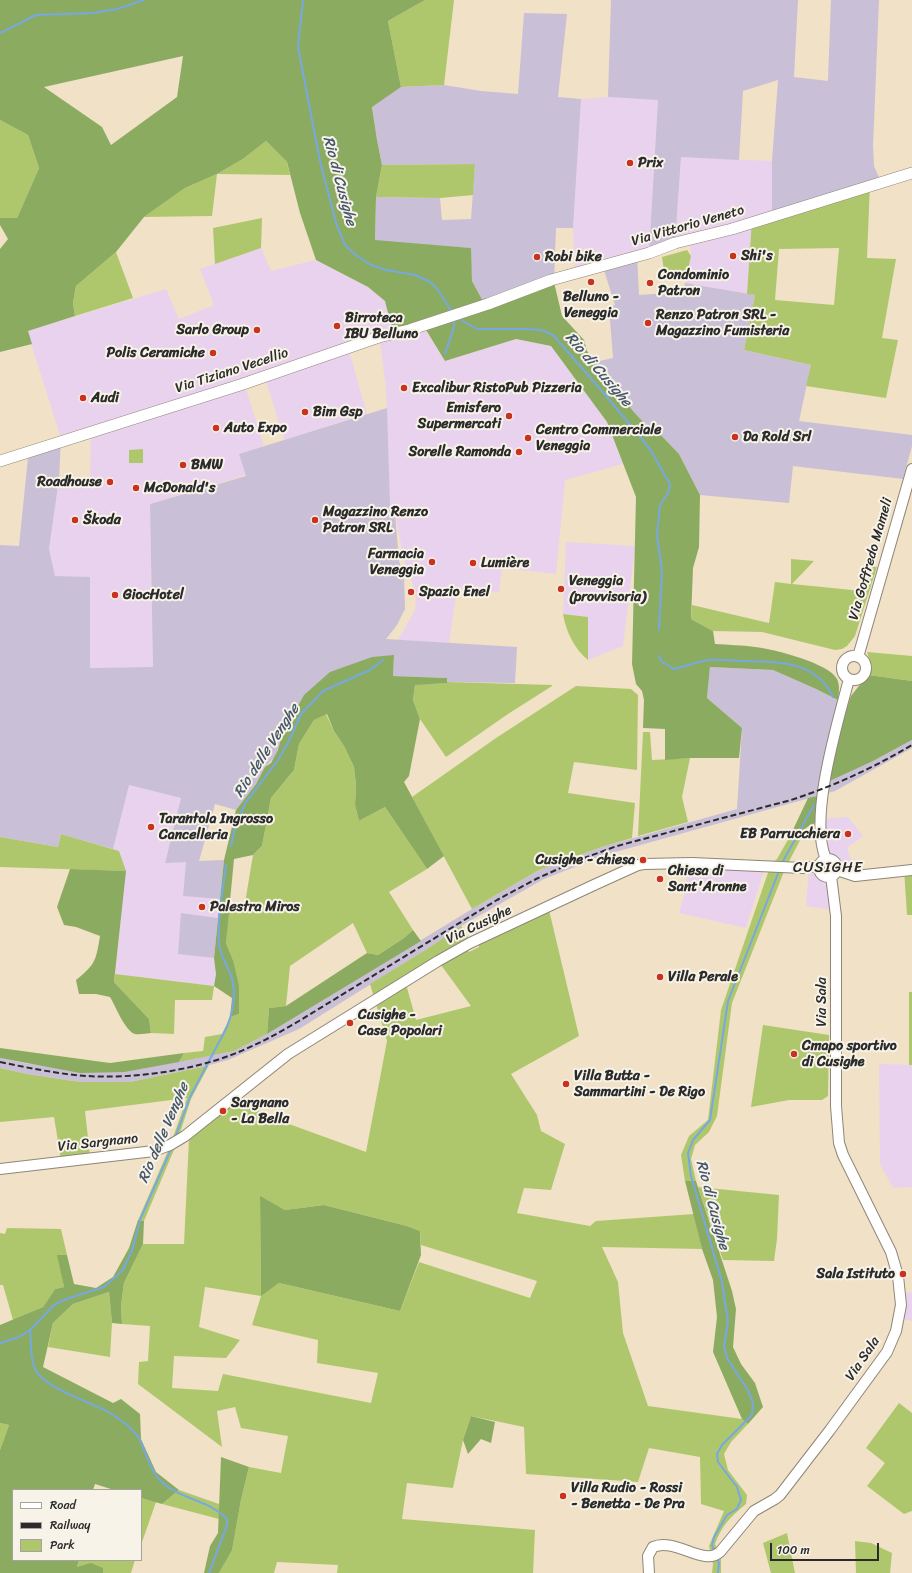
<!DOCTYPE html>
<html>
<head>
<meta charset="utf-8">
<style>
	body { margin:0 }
	#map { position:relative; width:912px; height:1573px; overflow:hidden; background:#f1e1c6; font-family:Sriracha,sans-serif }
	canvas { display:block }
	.legend { position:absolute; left:12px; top:1489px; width:130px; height:72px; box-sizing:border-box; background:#f7f3e8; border:1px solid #a5a39c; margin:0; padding:5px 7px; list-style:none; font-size:12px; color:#2b2b2b }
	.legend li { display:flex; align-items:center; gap:8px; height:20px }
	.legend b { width:20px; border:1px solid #a5a39c }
	.scale { position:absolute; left:770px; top:1543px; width:109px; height:18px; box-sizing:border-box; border:2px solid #2b2b2b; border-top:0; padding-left:5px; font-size:12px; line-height:14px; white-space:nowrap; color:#2b2b2b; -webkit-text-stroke:3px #f7f3e8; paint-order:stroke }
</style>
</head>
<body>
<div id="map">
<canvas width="912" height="1573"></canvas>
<ul class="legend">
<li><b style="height:5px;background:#fff"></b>Road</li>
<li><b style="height:5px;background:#2b2b2b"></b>Railway</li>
<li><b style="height:11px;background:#afc76c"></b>Park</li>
</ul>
<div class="scale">100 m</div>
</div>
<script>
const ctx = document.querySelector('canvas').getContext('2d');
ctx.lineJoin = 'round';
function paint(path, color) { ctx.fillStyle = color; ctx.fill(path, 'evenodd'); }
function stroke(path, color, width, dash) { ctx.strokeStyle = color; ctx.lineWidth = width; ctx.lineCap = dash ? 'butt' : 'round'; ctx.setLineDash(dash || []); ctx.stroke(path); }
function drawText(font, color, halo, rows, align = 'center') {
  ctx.font = font + ' Sriracha,sans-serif'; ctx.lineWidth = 4; ctx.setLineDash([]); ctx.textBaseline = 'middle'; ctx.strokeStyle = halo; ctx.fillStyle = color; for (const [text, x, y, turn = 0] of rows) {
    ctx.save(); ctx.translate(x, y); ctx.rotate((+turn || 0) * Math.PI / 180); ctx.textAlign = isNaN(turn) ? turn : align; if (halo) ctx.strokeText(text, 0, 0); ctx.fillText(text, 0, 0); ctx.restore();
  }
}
const built = new Path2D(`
	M608 97 658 100 649 253 575 276 573 228 581 99Z
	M681 157 772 161V213L752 219 747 294 685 283 691 256 690 240 675 243Z
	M261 248 271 271 316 260 368 287 385 301 393 333 422 325 445 361 516 339 551 346 607 422 623 464 565 480 556 574 502 568 499 592 457 589 449 643 398 640 415 610 416 598 415 590 404 560 395 514 390 505 386 389 380 341 348 347 367 414 284 440 264 374 243 380 264 446 239 454 246 475 150 504 153 667 90 668V578L55 577 49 549 59 479 90 480 91 430 61 438 27 331 166 289 179 319 214 305 200 269Z
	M566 542 635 546 623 646 588 660V617L563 614Z
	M129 785 181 798 165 862H186L183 896 220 899 218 918 182 913 178 954 214 958 216 974 214 986 115 974 121 917 119 851 113 849Z
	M848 817 863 836 847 848 855 872 830 868 833 910 806 906 809 869 829 868 823 839V819Z
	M685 867 764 870 746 928 679 913 687 885Z
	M879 1064 912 1065V1187L893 1188 880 1164Z
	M903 1292 912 1293V1321L902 1319Z`);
const industrial = new Path2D(`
	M611 0H798L794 77 828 81 831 0H879L873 146 874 166 880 180 772 213V161L778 80 743 91 739 160 681 157 675 243 649 253 658 100 608 97Z
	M524 13 567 14 558 97 581 99 573 228H556L554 282 485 305 472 281 470 248 375 241 376 197 440 198 442 220 471 219 475 164 382 165 377 140 372 106 401 87 444 85 481 91 518 94Z
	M637 255 639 295 669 293 683 291 685 283 755 295 744 350 811 365 799 421 912 435V446L903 479 793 466 789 503 700 495 679 454 657 431 654 425H646L633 411 595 362 613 358 609 307 615 305 603 267Z
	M387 408 390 505 395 514 399 561 404 576 405 609 397 625 386 639 517 647 515 683 447 682 446 678 393 676 394 655 278 750 275 757 265 767 256 784 236 810 215 804 199 861 224 860 220 899 183 896 186 862 165 863 181 798 129 785 113 849 61 834 58 847 0 837V545L19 546 29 448 61 438 59 479 49 549 55 576 90 577V668L153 667 150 504 246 476 239 454Z
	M710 667 773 670 816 689 838 700 831 733 873 761 912 740V748L835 791 608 854 544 879 461 926 427 949 299 1029 228 1060 202 1067 130 1082H80L27 1074 0 1068V1058L29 1064 125 1072 234 1051 267 1034 472 909 539 870 602 847 737 809 742 728 707 698Z
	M181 913 218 918 214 958 178 954Z`);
const green = new Path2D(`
	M425 0H454L444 85 401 87 388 21Z
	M0 120 28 135 39 168 17 218H0Z
	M266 141 287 162 290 175 217 174 212 216 144 217 185 188 217 174 243 159Z
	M475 164 473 195 440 198 376 197 382 165Z
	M870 183 867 258 896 259 882 338 898 340 886 398 806 386 811 365 744 350 755 295 747 294 752 219ZM839 248 834 305 775 300 779 249Z
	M262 218 261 248 215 264 213 228Z
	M687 250 691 256 687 275 665 278 662 257Z
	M116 252 133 298 75 316 73 303 76 286Z
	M143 449V463H129V450Z
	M791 559 814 561 792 584 862 591 869 566 877 567 855 636 847 646 842 649 835 650 762 632 713 631 691 619 692 605 769 623 775 582 791 584Z
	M563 614 588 617V660C574 649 566 631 563 614Z
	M867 652 912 656V681L869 675 872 667Z
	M447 682 552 685V686L508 714 446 757 420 719 413 700 415 684 447 683Z
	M576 686 631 689 638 695 637 770 574 762 568 793 635 803 632 838 602 847 539 870 472 909 412 797 496 738Z
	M326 714 334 731 344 746 354 767 356 785 355 805 359 821 385 807 427 869 389 892 413 930 404 938 378 955 367 953 353 923 290 966 286 1006 269 1008 267 1034 234 1051 179 1062 184 1053 203 1051 205 1037 222 1034 230 1017 239 1014 233 960 226 943 228 907 244 909 253 855 262 846 271 798 294 770 299 744 314 720Z
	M643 732H650L652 760 690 758 682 797 688 822 638 836Z
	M807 827 785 869 732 1003 717 1116 709 1132 695 1145 691 1159 696 1181H685L681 1155 689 1136 708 1120 721 1010 771 864 777 859 790 836Z
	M61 834 119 851 126 871 0 867V837L58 847Z
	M912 868V915H907L904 869Z
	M549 910 579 1036 511 1074 537 1115 541 1131 565 1144 551 1190 524 1188 517 1213 590 1226 596 1221 694 1214 702 1249 602 1247 618 1282 623 1333 648 1406 742 1419 748 1424 731 1442 724 1454 728 1470 747 1495 746 1504C731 1516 722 1525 715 1544L721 1557V1573H712L713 1564 709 1546 724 1511 701 1504 700 1457 649 1448 638 1482 526 1474 524 1427 471 1416 463 1440 453 1488 407 1483 402 1519 535 1530 533 1573H337L338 1565 277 1562 274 1573H219L232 1549 241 1500 249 1467 281 1473 288 1436 241 1428 235 1407 217 1411 222 1447 138 1384 139 1362 148 1361 150 1326 122 1324 121 1306 124 1283 143 1244H184L189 1139 238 1098 267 1116 366 1152 387 1041 370 984 427 949 461 926 469 939 436 956 404 977 416 1020 471 1006 441 965 467 950 469 952 479 947V944ZM260 1197 285 1210 324 1205 407 1226 420 1231 421 1245 537 1281 530 1298 419 1262 400 1311 279 1283 261 1295ZM205 1287 261 1296 252 1325 318 1340 317 1363 378 1373 371 1403 223 1374 218 1391 172 1388 174 1356 226 1358 240 1340 199 1327Z
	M115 974 214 986 212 1000H175L174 1034 151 1033 149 1019 114 982Z
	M909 992H912V1065H909Z
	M763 1025 829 1035 828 1096 822 1100H789L751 1107Z
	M209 1065 191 1099 176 1145 144 1221 138 1220 168 1151 187 1098 85 1111 90 1156 61 1160 54 1117 0 1122V1068L27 1074 80 1082H130L202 1067Z
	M698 1187 779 1195 777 1239 774 1261 723 1260Z
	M7 1228 61 1229 67 1255H58L64 1287 55 1289 43 1307 13 1320 3 1285H0V1233L5 1234Z
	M109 1292 112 1323 110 1357 48 1347 53 1323 73 1304Z
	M899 1403 912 1413V1511L904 1514 867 1486 885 1463 866 1448Z
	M0 1423 9 1425 0 1450Z
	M179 1490 219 1504V1519L162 1504Z
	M141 1498 156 1502 141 1545Z
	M787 1533 795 1573H771L763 1543Z
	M855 1541 871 1543 892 1553 890 1573H856Z
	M79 1560H135L131 1573H103V1568L77 1567Z`);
const forest = new Path2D(`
	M0 0H425L388 21 401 87 372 107 377 140 382 165 376 197 375 240 471 248 472 281 485 305 554 282 562 316 584 340 587 351 633 411 646 425H654L657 431 679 454 700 495 699 547 693 568 691 619 713 631 715 644C728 645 742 645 755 647 773 649 829 663 837 679 840 685 839 693 838 700L816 689 773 670 710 667 707 698 742 728 739 758H690L665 760V729L643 728 644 700 642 691 636 684 632 664 636 497 607 422 551 346 516 339 445 361 423 325 393 333 385 301 368 287 316 260 300 213 287 162 266 141 243 159 217 174 185 188 144 217 116 252 76 286 73 303 75 316 28 331 32 344 0 352V249L8 239 0 225V218H17L39 168 28 135 0 120ZM183 56 177 97 111 145 102 127 44 87Z
	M394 655 393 676 447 678V683L415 685 413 700 420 719 409 776 404 782 444 856 427 869 385 807 359 821 355 805 356 785 354 767 344 746 334 731 327 714 314 720 299 744 294 770 271 798 262 846 253 855 234 859 226 943 233 960 239 986V1014L230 1017 232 998 214 986 216 974 214 958 224 860 236 810 256 784 265 767 271 763 278 750 281 739 288 724 304 695 330 672 372 657Z
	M869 675 912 681V740L873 761 823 784 851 696 858 687Z
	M826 794 823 819 790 836 808 798Z
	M70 869 126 871 114 982 149 1019 151 1033C147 1033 140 1035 135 1034 125 1031 116 1007 110 997L96 994H79L76 980C96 964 96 960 100 936L76 927 64 925 57 907Z
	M413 930 421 941 267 1034 269 1008 286 1006 367 953 378 955 404 938Z
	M0 1048 110 1063 184 1053 179 1062 125 1072 80 1073 0 1058Z
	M685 1181H696L732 1291 736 1309 733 1347 741 1364 755 1383 763 1407 748 1424 742 1419 713 1352 717 1317 713 1280 702 1249Z
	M260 1196 285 1210 324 1205 407 1226 420 1231 421 1255 400 1311 279 1283 261 1296Z
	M138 1220 144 1221 143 1244 124 1283 121 1306 122 1324 112 1323 109 1292 73 1304 53 1323 43 1367 113 1403 121 1399 140 1414 141 1439 156 1472 179 1490 162 1504 141 1498V1490H114L95 1484 93 1490H13V1560H79L77 1567 91 1563 103 1568V1573H0V1450L9 1425 0 1423V1325L43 1307 55 1289 64 1287 57 1255H67L74 1284 96 1288 113 1277 129 1248Z
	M471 1416 495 1422 491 1443 481 1439 468 1454 463 1440Z
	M221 1457 249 1467 241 1500 232 1550 219 1573H204L210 1546 218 1533Z`);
const stream = new Path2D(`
	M303 0 298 47 320 161 336 223 345 245 357 256 371 265 386 270 415 275 430 282 438 290 452 312
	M0 33 36 15 93 13 117 9 144 0
	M458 318 477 329H524L542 330 553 335 602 391 650 449 670 484 668 493 660 505 657 535 662 571 659 630
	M445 354 454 327V319
	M659 656 662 662 674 669C684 667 693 663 703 661 715 658 729 661 740 661 776 662 815 659 833 697
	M231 846 236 824 246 802 278 760 289 741 301 714 323 691 370 670 383 660
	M782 863 814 805
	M175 1138 190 1097 227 1027C234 1009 237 990 230 973 226 963 220 955 219 944 217 918 223 891 226 865
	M30 1330C31 1342 30 1358 35 1369 45 1389 89 1401 108 1412 117 1417 129 1426 136 1434 139 1437 140 1441 142 1445 148 1459 152 1474 164 1484 183 1500 209 1500 227 1519V1525L209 1573
	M0 1343 19 1337 30 1330 54 1305 66 1299 104 1287 123 1270 132 1250 140 1220 171 1149
	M714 1551 712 1545 714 1537 727 1515 737 1509 741 1500 737 1487 718 1462 717 1454 722 1445 752 1415 753 1402 747 1389 727 1358 724 1346 728 1322 722 1282 691 1176 688 1153 693 1140 710 1120 728 1001 779 871
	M716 1557 719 1563 718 1573`);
const secondary = new Path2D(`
	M842 668a12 12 0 1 1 24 0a12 12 0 1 1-24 0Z
	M858 657 912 469
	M819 868a9 9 0 1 1 18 0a9 9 0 1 1-18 0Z
	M826 859C808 818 838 722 849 679
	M837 870 855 876 912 870
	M0 1169 154 1151 170 1145 185 1136 288 1054 438 961 470 943 594 885 638 865 644 864 692 863 803 868 819 866
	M649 1573 648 1556 653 1547C676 1537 703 1567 720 1552L754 1511 775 1499 780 1495 830 1430 887 1352 896 1331 901 1305 898 1276 891 1252 843 1155 839 1143 836 1106V916L831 876`);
const primary = new Path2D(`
	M0 461 240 385 379 337 409 330 488 304 551 280 649 253 675 243 732 229 912 173`);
const rail = new Path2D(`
	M0 1062C29 1068 58 1074 87 1076 132 1079 189 1071 231 1055 255 1046 277 1034 299 1021L497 900 536 879 576 861 617 846 791 800C834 786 873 768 912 745`);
const markers = [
	[630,163,4,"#c8321e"],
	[733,256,4,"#c8321e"],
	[537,257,4,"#c8321e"],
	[591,282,4,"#c8321e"],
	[650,283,4,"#c8321e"],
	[648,323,4,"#c8321e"],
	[337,326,4,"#c8321e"],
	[257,330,4,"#c8321e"],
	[213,353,4,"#c8321e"],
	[404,388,4,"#c8321e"],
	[83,398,4,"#c8321e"],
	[305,412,4,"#c8321e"],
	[509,416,4,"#c8321e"],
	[216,428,4,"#c8321e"],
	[735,437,4,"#c8321e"],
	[528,438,4,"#c8321e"],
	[519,452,4,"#c8321e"],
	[183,465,4,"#c8321e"],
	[110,482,4,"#c8321e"],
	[136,488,4,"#c8321e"],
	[75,520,4,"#c8321e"],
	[315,520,4,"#c8321e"],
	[432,562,4,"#c8321e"],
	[473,563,4,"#c8321e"],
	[561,589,4,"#c8321e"],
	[411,592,4,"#c8321e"],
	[115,595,4,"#c8321e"],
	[151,827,4,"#c8321e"],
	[848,834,4,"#c8321e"],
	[643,860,4,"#c8321e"],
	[660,879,4,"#c8321e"],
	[202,907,4,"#c8321e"],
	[660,977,4,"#c8321e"],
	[350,1023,4,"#c8321e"],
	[794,1054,4,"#c8321e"],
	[566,1084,4,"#c8321e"],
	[223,1111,4,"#c8321e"],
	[903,1274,4,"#c8321e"],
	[563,1496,4,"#c8321e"]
];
const poiNames = [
	["Prix",638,163],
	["Shi's",741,256],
	["Robi bike",545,257],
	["Condominio",658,275],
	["Patron",658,291],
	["Belluno -",591,297,"center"],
	["Veneggia",591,313,"center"],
	["Renzo Patron SRL -",656,315],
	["Magazzino Fumisteria",656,331],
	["Birroteca",345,318],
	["IBU Belluno",345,334],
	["Sarlo Group",249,330,"right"],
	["Polis Ceramiche",205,353,"right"],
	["Excalibur RistoPub Pizzeria",412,388],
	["Audi",91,398],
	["Emisfero",501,408,"right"],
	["Supermercati",501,424,"right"],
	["Bim Gsp",313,412],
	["Auto Expo",224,428],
	["Centro Commerciale",536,430],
	["Veneggia",536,446],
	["Da Rold Srl",743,437],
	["Sorelle Ramonda",511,452,"right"],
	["BMW",191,465],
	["Roadhouse",102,482,"right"],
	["McDonald's",144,488],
	["Magazzino Renzo",323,512],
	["Patron SRL",323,528],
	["Škoda",83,520],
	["Farmacia",424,554,"right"],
	["Veneggia",424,570,"right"],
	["Lumière",481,563],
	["Veneggia",569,581],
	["(provvisoria)",569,597],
	["Spazio Enel",419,592],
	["GiocHotel",123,595],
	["Tarantola Ingrosso",159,819],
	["Cancelleria",159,835],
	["EB Parrucchiera",840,834,"right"],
	["Cusighe - chiesa",635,860,"right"],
	["Chiesa di",668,871],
	["Sant'Aronne",668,887],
	["Palestra Miros",210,907],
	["Villa Perale",668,977],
	["Cusighe -",358,1015],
	["Case Popolari",358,1031],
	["Cmapo sportivo",802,1046],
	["di Cusighe",802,1062],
	["Villa Butta -",574,1076],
	["Sammartini - De Rigo",574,1092],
	["Sargnano",231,1103],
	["- La Bella",231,1119],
	["Sala Istituto",895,1274,"right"],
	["Villa Rudio - Rossi",571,1488],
	["- Benetta - De Pra",571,1504]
];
const streetNames = [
	["Via Vittorio Veneto",688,226,-16],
	["Via Tiziano Vecellio",232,371,-18],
	["Via Goffredo Mameli",871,559,-74],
	["Via Cusighe",479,925,-26],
	["Via Sala",822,1002,-90],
	["Via Sargnano",98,1143,-6],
	["Via Sala",863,1359,-56]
];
const waterNames = [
	["Rio di Cusighe",339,181,75],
	["Rio di Cusighe",598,370,49],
	["Rio delle Venghe",267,751,-57],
	["Rio delle Venghe",164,1133,-67],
	["Rio di Cusighe",712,1205,75]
];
const neighbourhoodNames = [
	["CUSIGHE",828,868]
];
paint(built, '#e9d2ed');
paint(industrial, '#c9bfd7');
paint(green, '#afc76c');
paint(forest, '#8bac60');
stroke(stream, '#77a8e2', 2);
stroke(secondary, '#8e8678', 12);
stroke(primary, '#8e8678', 12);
stroke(secondary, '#fff', 10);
stroke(primary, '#fff', 11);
stroke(rail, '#2b2b2b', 2, [6, 3]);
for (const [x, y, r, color] of markers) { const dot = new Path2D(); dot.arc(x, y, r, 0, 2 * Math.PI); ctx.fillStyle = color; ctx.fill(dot); stroke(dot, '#f7f3e8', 1.5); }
drawText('bold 14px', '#2b2b2b', '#f7f3e8', poiNames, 'left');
drawText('14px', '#2b2b2b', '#f7f3e8', streetNames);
drawText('italic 15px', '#46576b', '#f7f3e8', waterNames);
ctx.letterSpacing = '1px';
drawText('15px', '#2b2b2b', '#f7f3e8', neighbourhoodNames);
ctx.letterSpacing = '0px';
</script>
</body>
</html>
